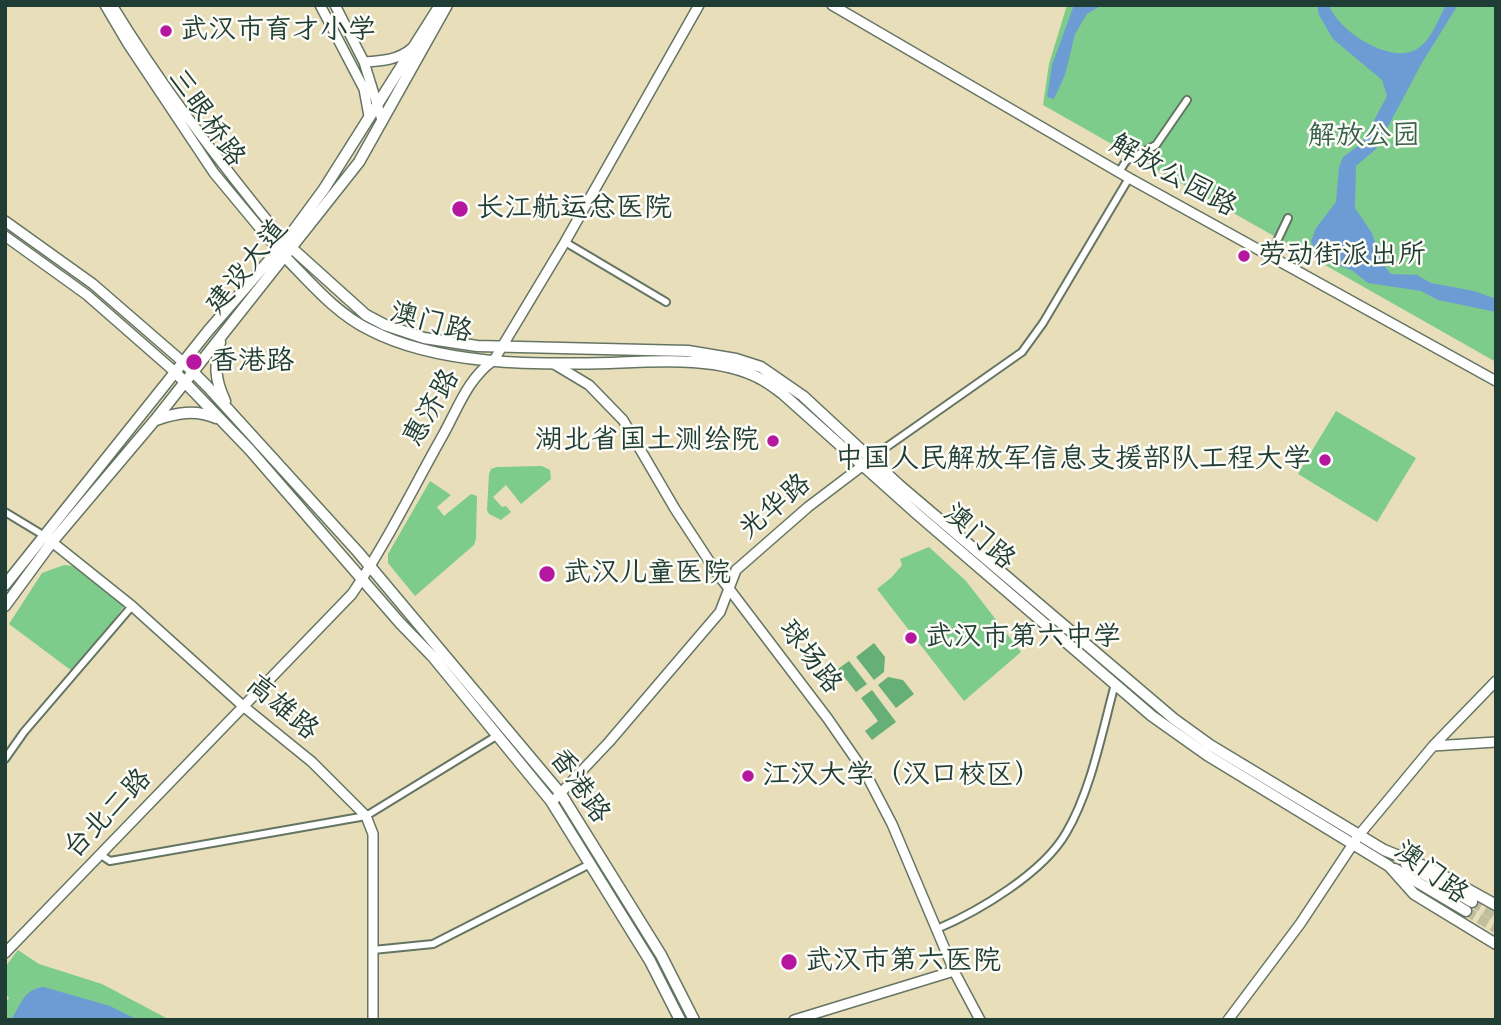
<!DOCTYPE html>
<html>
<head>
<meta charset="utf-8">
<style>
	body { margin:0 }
	#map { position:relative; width:1501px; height:1025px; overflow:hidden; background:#e8deba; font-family:Caveat,sans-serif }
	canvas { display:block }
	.frame { position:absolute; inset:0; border:7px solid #1f3d34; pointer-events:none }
</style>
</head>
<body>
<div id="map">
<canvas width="1501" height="1025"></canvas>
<div class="frame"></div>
</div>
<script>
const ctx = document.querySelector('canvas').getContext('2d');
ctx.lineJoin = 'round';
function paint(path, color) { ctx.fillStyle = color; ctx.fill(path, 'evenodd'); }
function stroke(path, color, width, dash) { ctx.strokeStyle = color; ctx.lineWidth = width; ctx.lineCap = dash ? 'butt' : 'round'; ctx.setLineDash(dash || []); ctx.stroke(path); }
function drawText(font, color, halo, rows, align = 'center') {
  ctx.font = font + ' Caveat,"LXGW WenKai TC",sans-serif'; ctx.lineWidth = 5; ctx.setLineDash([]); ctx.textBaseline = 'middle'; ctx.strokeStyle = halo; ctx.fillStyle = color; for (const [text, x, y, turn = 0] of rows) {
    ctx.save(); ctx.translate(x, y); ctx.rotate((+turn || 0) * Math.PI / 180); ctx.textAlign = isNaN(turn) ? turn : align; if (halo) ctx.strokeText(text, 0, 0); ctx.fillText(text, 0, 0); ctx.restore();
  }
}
const green = new Path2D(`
	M1067 5H1496V362L1043 105 1049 64Z
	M1336 411 1416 458 1377 522 1298 474Z
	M542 466 550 470 551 479 521 504 506 485 493 497 502 507 506 506 511 512 501 520 489 514 487 510 489 474 491 469 497 467Z
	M430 481 451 495 437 507 444 516 471 494 477 496 476 539 474 545 415 596 388 563V554Z
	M929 547 966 581 1021 652 964 701 877 589 892 577 902 565 900 559Z
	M64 565 73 566 124 606 76 674 9 624 42 573Z
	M18 950 39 964 102 984 170 1020H5V1003L9 998 5 994V967Z`);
const forest = new Path2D(`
	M874 643 885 657 884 672 874 680 856 657Z
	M849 661 867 684 856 692 838 669Z
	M888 677 903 680 914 694 896 708 878 685Z
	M872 690 896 722 872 740 865 731 878 721 861 698Z`);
const water = new Path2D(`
	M1074 5H1102L1087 14 1075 34 1065 75 1054 99 1047 97 1052 65Z
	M1317 5H1329C1337 30 1389 64 1415 50 1431 42 1437 21 1446 5H1458L1423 61 1376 149 1356 166 1355 208 1372 233 1382 263 1391 274 1417 275 1431 283 1474 291 1496 299V312L1438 300 1421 291 1368 283 1353 271 1331 262 1315 250 1311 241 1316 228 1336 202 1339 167 1343 157 1362 143 1387 96 1382 80 1333 39 1319 15Z
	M44 987 110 1006 138 1020H11C21 1004 24 989 44 987Z`);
const primaryTunnel = new Path2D(`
	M1472 902 1496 916
	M1466 911 1496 928`);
const street = new Path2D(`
	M1119 172 1126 161 1156 145 1187 100
	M565 242 666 302
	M1270 256 1288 218
	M871 458 1022 352 1043 323 1129 178
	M5 512 43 535
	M5 759 24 732 132 606
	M101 855 110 861 366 816 498 735
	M937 929C979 911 1043 873 1066 833 1091 791 1102 732 1115 684
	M373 950 433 944 590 864`);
const secondary = new Path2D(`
	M105 5 128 44 214 173 278 250
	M112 5C163 89 223 167 285 242
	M320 5 364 89 369 116
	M335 5 364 62 382 120
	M832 5 1129 178 1496 381
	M364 62C381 61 399 60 412 48
	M5 221 93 284 183 362
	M5 236 87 295 175 372
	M554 364 589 385 623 420 675 509 717 573 828 719 866 774 892 824 955 973 980 1020
	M47 538 132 606 243 706 312 762 366 816 373 834V1020
	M1433 746 1496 742
	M556 798 609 742 720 612 736 570 808 507 866 463
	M5 953 352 594C386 544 413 488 443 435 458 408 468 378 494 360L565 242 699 5
	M794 1020 954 971
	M1228 1020 1300 924 1359 835 1433 746 1496 681`);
const primary = new Path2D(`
	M285 242 366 315 385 325 424 338 477 346 688 351 736 359 761 367 803 396 899 485 1174 719 1210 745 1384 850 1429 868 1496 905
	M278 250C307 278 333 312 370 330 438 365 534 365 610 363 656 361 720 356 761 379 769 383 776 389 783 394L917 514 1152 716 1207 755 1389 866 1414 894 1496 944
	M220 342C215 367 214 377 225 401
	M183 362 207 386 358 552 561 794 661 955 694 1020
	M175 372 250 450 400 623 433 657 551 801 650 961 680 1020
	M156 420C176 413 195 409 216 418
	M5 585 208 331 285 242 324 189 437 10
	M5 606 52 542 155 420 359 162 447 5
	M1406 864 1472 902
	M1395 869 1466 911`);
const markers = [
	[166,31,7,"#b5179e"],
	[460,209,9,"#b5179e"],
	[1244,256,7,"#b5179e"],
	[194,362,9,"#b5179e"],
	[773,441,7,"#b5179e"],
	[1325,460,7,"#b5179e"],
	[547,574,9,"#b5179e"],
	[911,638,7,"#b5179e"],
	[748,776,7,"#b5179e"],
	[789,962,9,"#b5179e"]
];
const poiNames = [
	["武汉市育才小学",180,31],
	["长江航运总医院",476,209],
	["劳动街派出所",1258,256],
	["香港路",210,362],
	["湖北省国土测绘院",759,441,"right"],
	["中国人民解放军信息支援部队工程大学",1311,460,"right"],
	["武汉儿童医院",563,574],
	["武汉市第六中学",925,638],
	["江汉大学（汉口校区）",762,776],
	["武汉市第六医院",805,962]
];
const streetNames = [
	["三眼桥路",206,118,55],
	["解放公园路",1173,176,29],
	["建设大道",247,267,-51],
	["澳门路",431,323,15],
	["惠济路",432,408,-60],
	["光华路",775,507,-40],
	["澳门路",979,537,41],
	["球场路",810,657,53],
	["高雄路",282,708,40],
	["香港路",579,786,55],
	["台北二路",108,814,-46],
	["澳门路",1431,873,37]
];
const parkNames = [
	["解放公园",1364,137]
];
paint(green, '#7dcc8b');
paint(forest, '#66b077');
paint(water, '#6d9cd5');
stroke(primaryTunnel, '#c0be9f', 10, [10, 5]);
stroke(street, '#657563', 10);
stroke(secondary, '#657563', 12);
stroke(primary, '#657563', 13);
stroke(street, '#fff', 6);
stroke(secondary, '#fff', 9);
stroke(primary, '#fff', 10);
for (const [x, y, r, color] of markers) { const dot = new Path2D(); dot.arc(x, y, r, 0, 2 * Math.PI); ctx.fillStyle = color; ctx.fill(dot); stroke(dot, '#fdfcf7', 2.5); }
drawText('28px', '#1f3d34', '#fdfcf7', poiNames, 'left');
drawText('28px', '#1f3d34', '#fdfcf7', streetNames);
drawText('28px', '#36614a', '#fdfcf7', parkNames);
</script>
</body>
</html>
